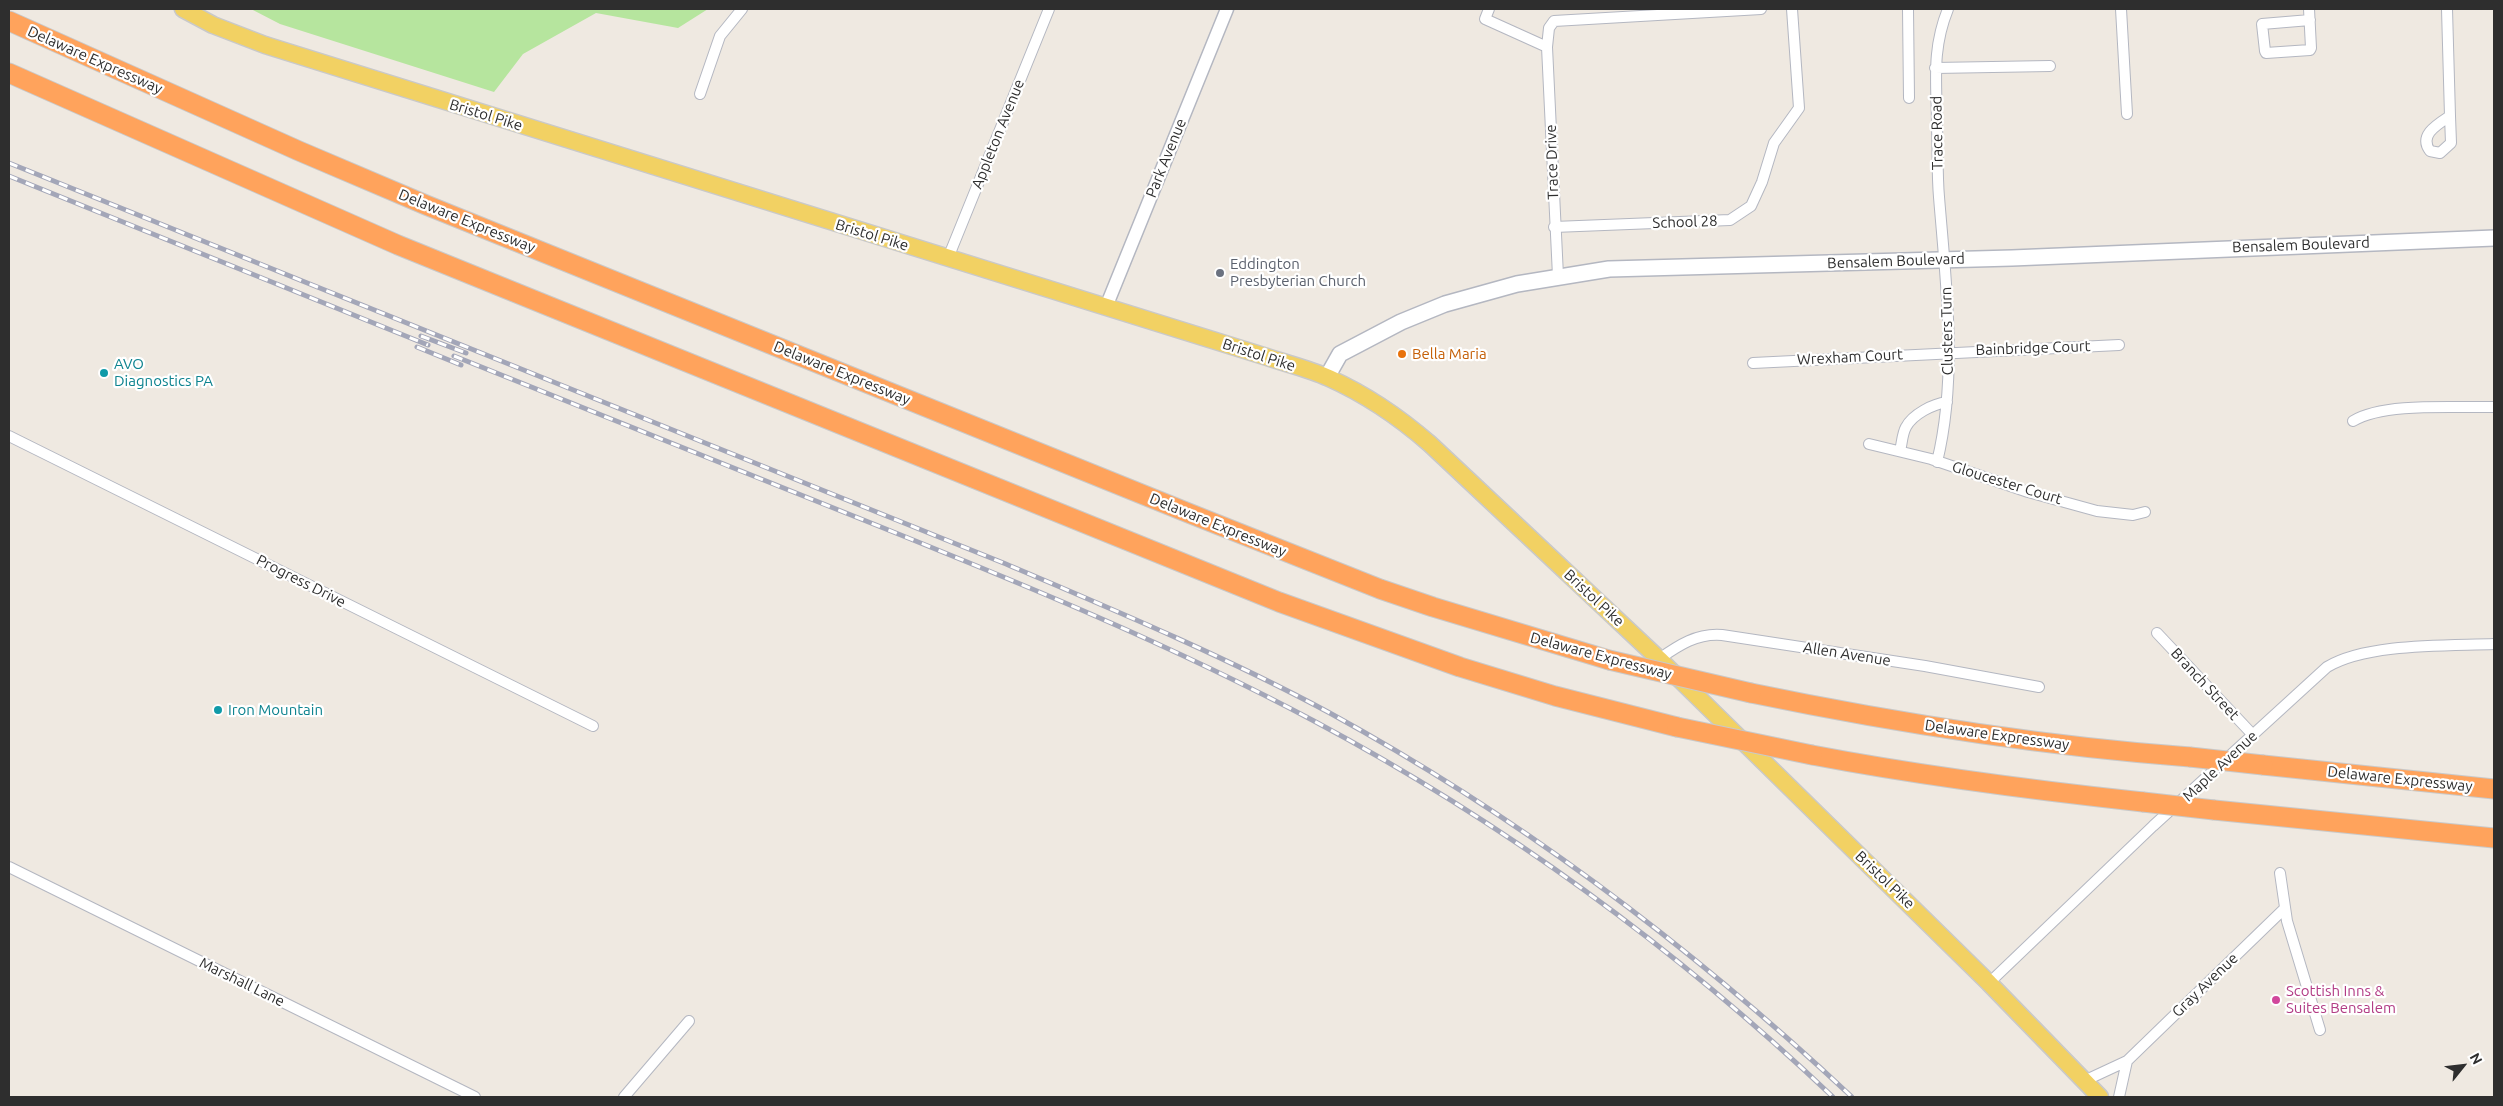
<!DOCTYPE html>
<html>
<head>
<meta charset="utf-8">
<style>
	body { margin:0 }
	#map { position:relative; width:2503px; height:1106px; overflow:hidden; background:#efe9e1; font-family:Ubuntu,sans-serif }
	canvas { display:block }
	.frame { position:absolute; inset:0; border:10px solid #2e2e2e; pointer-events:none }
	.north { position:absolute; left:2438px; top:1041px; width:50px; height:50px; -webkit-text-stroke:4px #fff; paint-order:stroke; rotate:61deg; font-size:14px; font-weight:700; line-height:20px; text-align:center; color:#2e2e2e }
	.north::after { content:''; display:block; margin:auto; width:18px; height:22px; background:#2e2e2e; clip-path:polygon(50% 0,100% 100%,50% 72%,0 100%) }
</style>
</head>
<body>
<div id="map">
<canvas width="2503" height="1106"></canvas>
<div class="frame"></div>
<div class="north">N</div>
</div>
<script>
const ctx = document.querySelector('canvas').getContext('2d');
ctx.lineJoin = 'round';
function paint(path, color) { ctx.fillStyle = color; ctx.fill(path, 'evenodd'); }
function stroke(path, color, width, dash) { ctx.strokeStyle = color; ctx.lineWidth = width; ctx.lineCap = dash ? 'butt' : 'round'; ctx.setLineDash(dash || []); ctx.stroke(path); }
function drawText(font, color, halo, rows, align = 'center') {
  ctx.font = font + ' Ubuntu,sans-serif'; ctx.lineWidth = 4.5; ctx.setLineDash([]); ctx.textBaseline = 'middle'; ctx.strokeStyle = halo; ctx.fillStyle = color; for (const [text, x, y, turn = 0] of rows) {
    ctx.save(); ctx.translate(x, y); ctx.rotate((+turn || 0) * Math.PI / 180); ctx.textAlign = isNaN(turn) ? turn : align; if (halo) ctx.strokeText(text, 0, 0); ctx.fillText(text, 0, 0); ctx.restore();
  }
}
const green = new Path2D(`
	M251 9H708L678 28 596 13 523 54 494 92 280 24Z`);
const minor = new Path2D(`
	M1489 9 1485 19 1547 47 1549 28 1554 21 1761 9
	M1908 9 1909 98
	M2121 9 2127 114
	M2309 9 2311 48 2310 50 2266 53 2265 51 2262 24 2310 20
	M2447 9 2450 116
	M1547 47 1558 276
	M1935 68 2050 66
	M700 94 720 36 742 9
	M2450 116 2451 143 2440 153 2430 151C2418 135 2438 124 2450 116Z
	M1554 227 1730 220 1751 206 1762 182 1774 143 1799 108 1792 9
	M948 258 1049 9
	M1753 363 2119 345
	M2353 421C2384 402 2456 408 2494 407
	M9 436 593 726
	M1869 444 1931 459 2028 492 2097 511 2133 515 2145 512
	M1900 451C1902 444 1902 434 1906 427 1913 414 1933 404 1947 402
	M1937 462C1958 376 1946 284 1939 197 1937 174 1938 151 1937 128 1937 84 1931 51 1948 9
	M2157 633 2253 735
	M1659 659C1679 645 1697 633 1722 635L1925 666 2039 687
	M9 867 475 1097
	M2280 873 2287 921 2320 1030
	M1989 983 2153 826 2327 667C2367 643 2446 646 2494 644
	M2084 1081 2127 1061 2284 909
	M624 1097 689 1021
	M2119 1097 2127 1061`);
const tertiary = new Path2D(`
	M1106 307 1227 9`);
const secondary = new Path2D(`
	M1327 377 1340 354 1401 322 1445 304 1517 284 1609 269 2012 258 2494 238`);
const primary = new Path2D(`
	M183 9 213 25 265 45 1267 357C1288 364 1310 369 1329 378 1367 395 1399 417 1430 444L1659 659 1989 983 2100 1097`);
const motorway = new Path2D(`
	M9 21 299 151 426 205 1191 514 1380 589 1433 607 1609 660
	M9 73 398 245 1279 602 1460 667 1555 696 1677 727
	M1751 693C1896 723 2042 746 2190 757
	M1812 755C1922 776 2032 790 2143 802
	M2263 765 2494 789
	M2214 810 2494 838`);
const rail = new Path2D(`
	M9 163 1006 564C1114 610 1224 656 1328 712 1520 817 1693 948 1852 1097
	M9 176 428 345
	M421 336 466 353
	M417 347 461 365
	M454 356C591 411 728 466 866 521 1018 582 1170 644 1314 721 1503 822 1678 950 1833 1097`);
const motorwayBridge = new Path2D(`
	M1609 660 1751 693
	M1677 727 1812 755
	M2190 757 2263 765
	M2143 802 2214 810`);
const markers = [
	[1220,273,5,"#6b7280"],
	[1402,354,5,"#e8710a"],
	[104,373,5,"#0f9aa8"],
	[218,710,5,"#0f9aa8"],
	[2276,1000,5,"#d1479c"]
];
const streetNames = [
	["Delaware Expressway",95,60,24],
	["Bristol Pike",486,115,17],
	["Trace Road",1937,133,-91],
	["Appleton Avenue",998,134,-68],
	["Park Avenue",1166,158,-68],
	["Trace Drive",1552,162,-92],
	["Delaware Expressway",467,221,22],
	["School 28",1685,222,-2],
	["Bristol Pike",872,235,17],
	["Bensalem Boulevard",2301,245,-2],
	["Bensalem Boulevard",1896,261,-2],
	["Clusters Turn",1947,331,-91],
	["Bainbridge Court",2033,348,-2],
	["Bristol Pike",1259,355,18],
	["Wrexham Court",1850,357,-3],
	["Delaware Expressway",842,373,22],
	["Gloucester Court",2007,483,17],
	["Delaware Expressway",1218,525,22],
	["Progress Drive",301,581,27],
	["Bristol Pike",1594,598,43],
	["Allen Avenue",1847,654,9],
	["Delaware Expressway",1601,656,15],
	["Branch Street",2205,684,47],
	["Delaware Expressway",1997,735,8],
	["Maple Avenue",2220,766,-43],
	["Delaware Expressway",2400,779,6],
	["Bristol Pike",1885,880,44],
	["Marshall Lane",242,982,26],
	["Gray Avenue",2205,985,-44]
];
const worshipNames = [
	["Eddington",1230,264],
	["Presbyterian Church",1230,281]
];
const foodNames = [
	["Bella Maria",1412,354]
];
const cultureNames = [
	["AVO",114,364],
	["Diagnostics PA",114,381],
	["Iron Mountain",228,710]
];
const hotelNames = [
	["Scottish Inns &",2286,991],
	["Suites Bensalem",2286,1008]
];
paint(green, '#b6e59e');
stroke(minor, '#b4b7c1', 12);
stroke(tertiary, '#b4b7c1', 15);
stroke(secondary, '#b4b7c1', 18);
stroke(primary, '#c9c9c9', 19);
stroke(motorway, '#c9c9c9', 21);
stroke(minor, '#fff', 10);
stroke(tertiary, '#fff', 12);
stroke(secondary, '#fff', 15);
stroke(primary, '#f2d163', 16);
stroke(motorway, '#ffa35c', 19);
stroke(rail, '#a3a6b8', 5);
stroke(rail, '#fff', 3, [9]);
stroke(motorwayBridge, '#c9c9c9', 21, []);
stroke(motorwayBridge, '#ffa35c', 19);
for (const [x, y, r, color] of markers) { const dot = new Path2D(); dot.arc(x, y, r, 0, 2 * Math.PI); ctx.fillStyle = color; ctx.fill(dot); stroke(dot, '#fff', 2); }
drawText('15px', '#2e2e2e', '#fff', streetNames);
drawText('15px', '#5b616d', '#fff', worshipNames, 'left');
drawText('15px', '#c56008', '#fff', foodNames, 'left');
drawText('15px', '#0d838f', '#fff', cultureNames, 'left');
drawText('15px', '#b23c85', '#fff', hotelNames, 'left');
</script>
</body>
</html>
